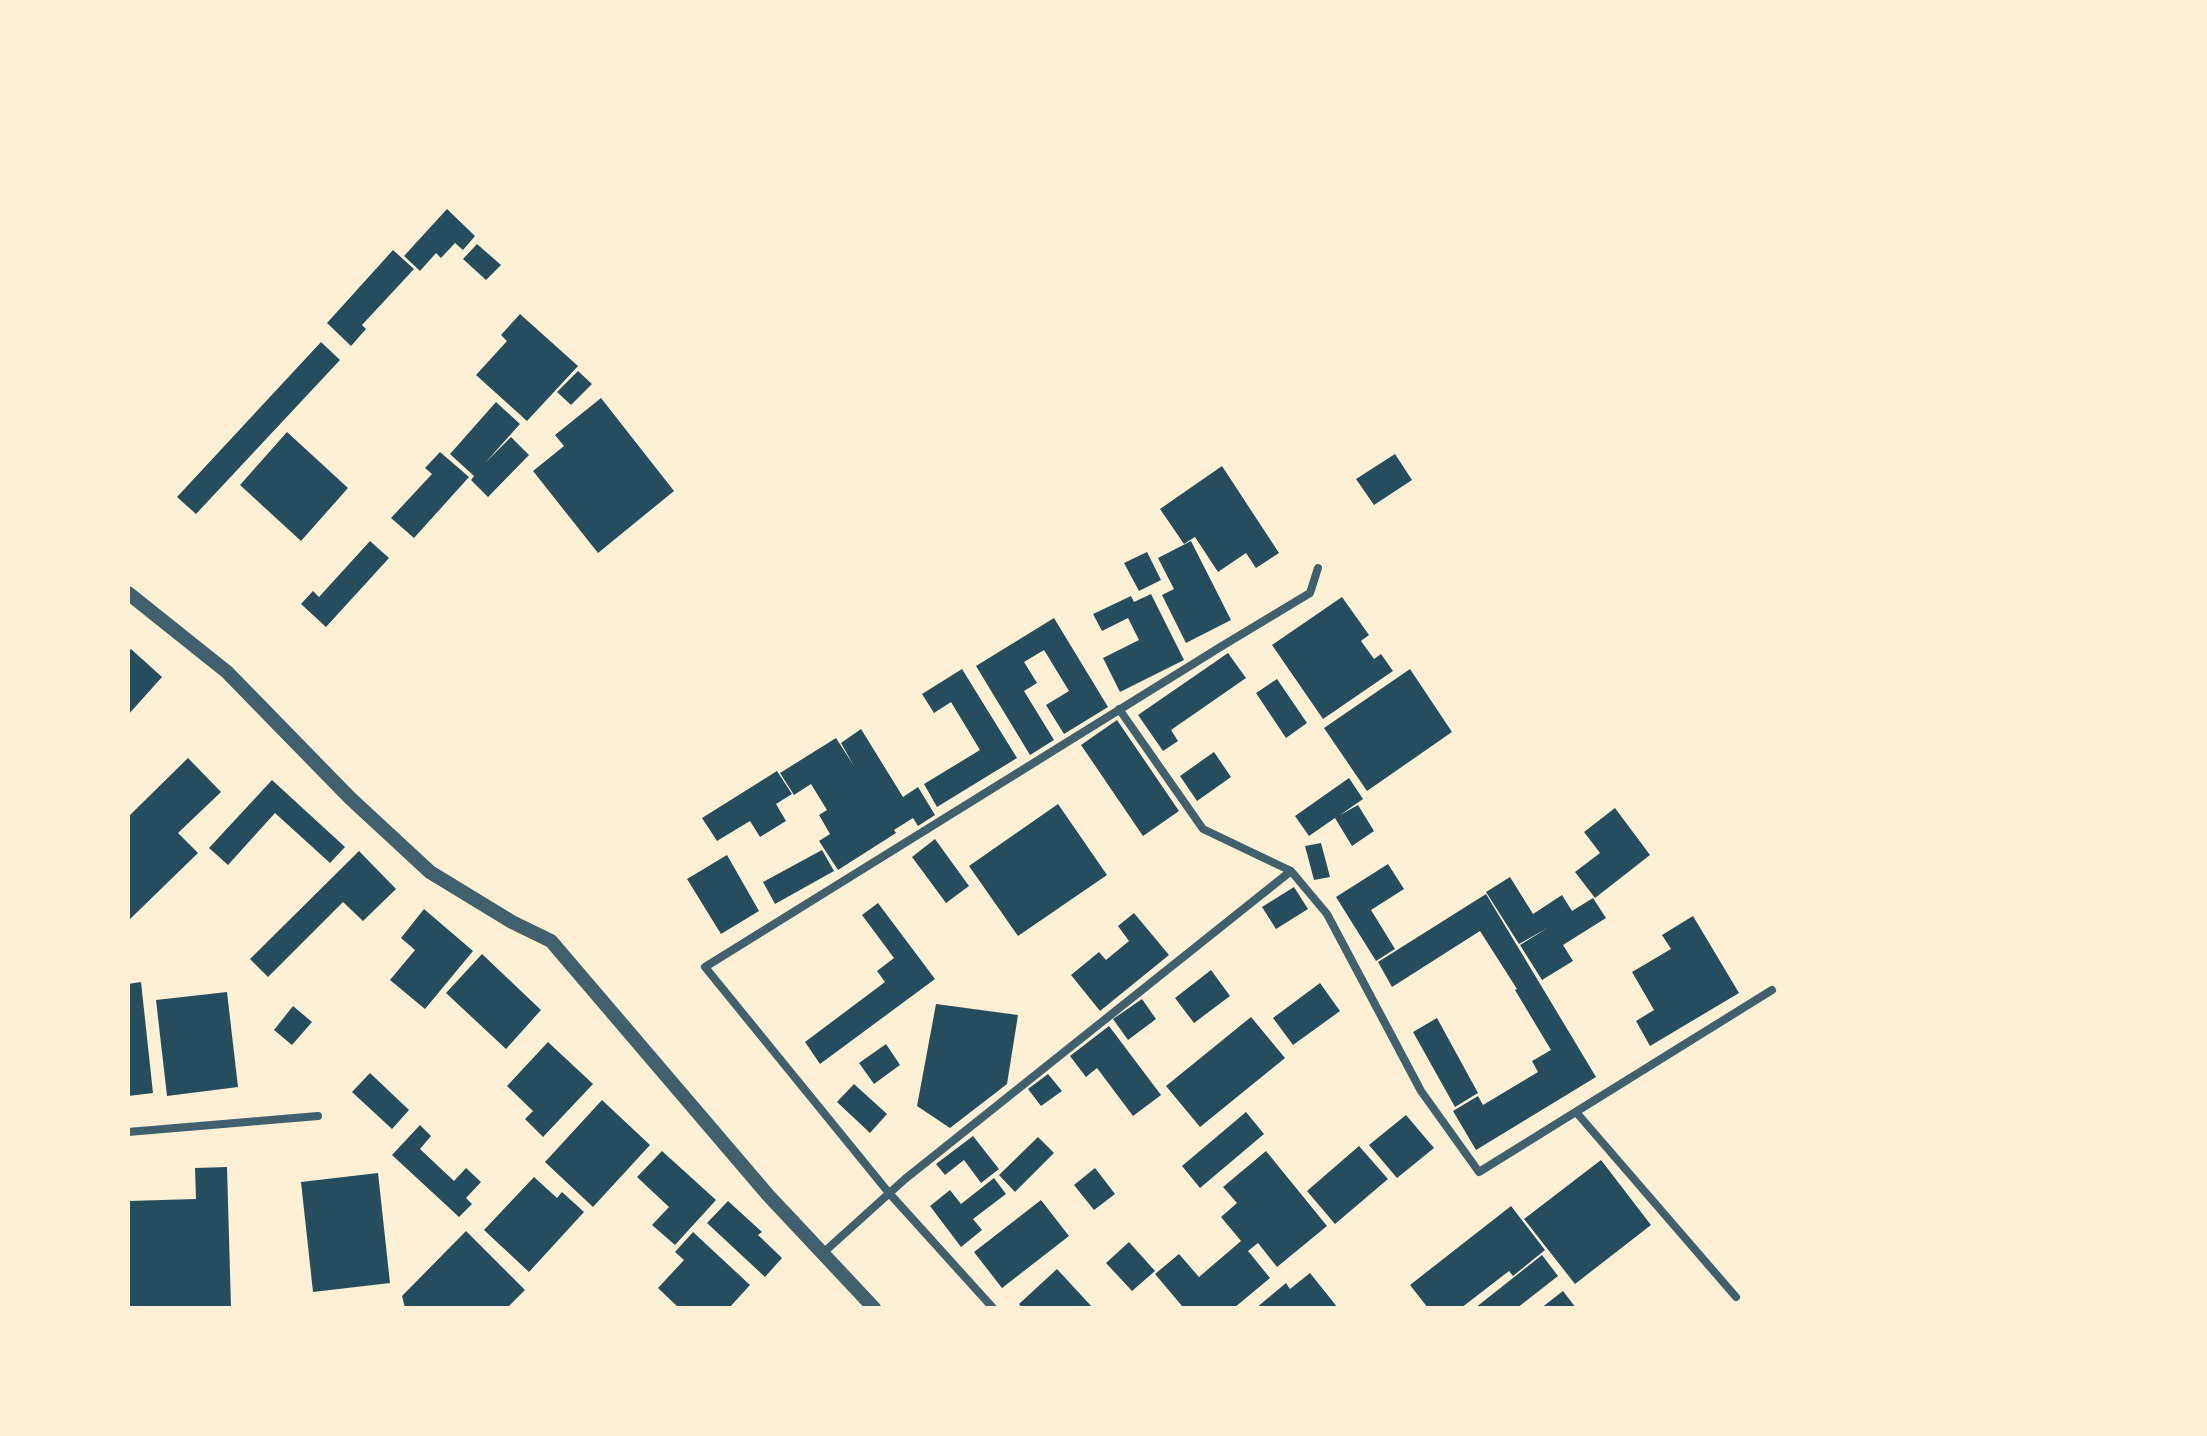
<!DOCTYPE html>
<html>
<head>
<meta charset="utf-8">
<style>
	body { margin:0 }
	#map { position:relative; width:2207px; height:1436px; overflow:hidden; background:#fdf0d5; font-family:Cabin,sans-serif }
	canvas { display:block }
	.frame { position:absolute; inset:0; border:130px solid #fdf0d5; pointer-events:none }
</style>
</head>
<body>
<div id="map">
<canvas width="2207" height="1436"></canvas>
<div class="frame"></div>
</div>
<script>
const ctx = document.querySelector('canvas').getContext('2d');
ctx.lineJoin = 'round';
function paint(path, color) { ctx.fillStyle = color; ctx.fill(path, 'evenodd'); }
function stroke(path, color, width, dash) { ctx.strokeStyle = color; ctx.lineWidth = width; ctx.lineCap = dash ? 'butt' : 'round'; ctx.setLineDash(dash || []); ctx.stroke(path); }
const building = new Path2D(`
	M447 209 475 236 463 250 455 243 441 258 436 253 420 271 404 256Z
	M477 244 501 265 486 280 463 259Z
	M393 250 414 269 362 325 366 329 351 346 327 323Z
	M520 314 578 366 527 421 476 375 507 341 501 335Z
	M321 342 340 360 196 514 177 497Z
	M578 371 592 384 571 405 557 392Z
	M601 398 674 491 598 553 533 471 564 446 555 435Z
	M496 402 520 424 485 463 511 437 529 455 488 497 471 480 474 476 450 454Z
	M287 432 348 488 301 541 240 485Z
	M440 452 469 477 414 538 391 518 432 474 425 468Z
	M1395 454 1412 480 1374 505 1356 479Z
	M1222 466 1279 553 1256 568 1246 553 1218 572 1195 537 1184 544 1160 509Z
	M370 541 389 558 326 627 301 604 313 591 319 597Z
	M1191 541 1231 620 1186 643 1162 595 1174 589 1158 558Z
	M1147 552 1161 580 1139 591 1124 563Z
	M1151 594 1184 660 1120 692 1103 658 1139 640 1128 618 1102 631 1093 614 1131 596 1134 602Z
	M1342 597 1369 635 1361 641 1374 659 1381 654 1393 671 1323 719 1272 645Z
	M1054 618 1108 707 1064 734 1046 705 1069 691 1044 650 1024 662 1037 683 1024 691 1054 740 1030 755 976 666Z
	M131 649 162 677 128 715V652Z
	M1228 653 1246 678 1171 730 1178 741 1163 751 1138 715Z
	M962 669 1017 758 937 807 924 784 980 750 951 702 934 713 922 694Z
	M1410 669 1452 732 1367 791 1324 728Z
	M1277 679 1307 723 1286 738 1256 693Z
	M1117 720 1179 811 1143 836 1081 745Z
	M861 729 903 797 918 787 935 815 918 826 913 818 894 830 896 833 838 870 819 841 830 834 819 815 827 810 811 784 794 795 780 773 836 738 854 766 841 743Z
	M1214 752 1231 777 1197 801 1180 776Z
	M188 758 221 792 178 833 198 853 128 921V817Z
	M777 771 792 794 776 804 786 821 760 837 750 821 717 841 702 818Z
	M1349 778 1363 799 1340 815 1358 805 1374 831 1352 846 1335 818 1309 836 1295 816Z
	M272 780 345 847 330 863 275 813 228 865 209 848Z
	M1058 804 1107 875 1018 936 969 866Z
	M1615 808 1650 855 1595 898 1575 872 1600 853 1584 832Z
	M935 839 969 886 946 903 912 857Z
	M1321 843 1330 877 1314 880 1305 846Z
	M822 850 834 871 775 904 763 882Z
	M359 851 396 889 363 921 343 902 268 977 250 959Z
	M727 855 759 911 721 934 687 879Z
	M1388 864 1404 889 1371 910 1395 949 1376 961 1336 897Z
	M1510 877 1533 914 1562 895 1572 911 1593 898 1606 918 1563 945 1573 961 1542 980 1520 945 1549 927 1519 944 1486 892Z
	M1294 887 1308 909 1276 929 1262 907Z
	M1486 894 1596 1077 1476 1150 1453 1111 1478 1096 1483 1105 1538 1072 1532 1061 1551 1050 1515 990 1517 989 1480 931 1392 987 1378 962Z
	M878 903 935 979 820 1064 805 1042 885 982 877 971 894 958 862 915Z
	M424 909 473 951 425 1009 390 980 415 950 401 938Z
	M1134 913 1169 955 1100 1011 1071 975 1099 952 1106 960 1129 941 1118 926Z
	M1693 916 1739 993 1650 1046 1636 1021 1654 1010 1632 972 1671 949 1662 935Z
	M482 954 541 1010 506 1049 446 993Z
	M1211 970 1230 996 1194 1023 1175 998Z
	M141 982 153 1093 128 1096V984Z
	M1320 983 1340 1011 1293 1045 1273 1018Z
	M227 992 238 1087 167 1096 156 1000Z
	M1142 999 1156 1019 1128 1040 1113 1019Z
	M936 1004 1018 1015 1007 1084 950 1128 917 1106Z
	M293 1006 312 1022 292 1045 274 1030Z
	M1251 1017 1285 1058 1200 1127 1166 1086Z
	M1437 1018 1478 1093 1455 1107 1413 1032Z
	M1109 1026 1161 1095 1133 1116 1097 1068 1086 1077 1070 1056Z
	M548 1042 593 1084 543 1137 525 1119 533 1111 507 1086Z
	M886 1044 900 1065 874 1084 859 1063Z
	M370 1073 409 1110 392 1129 352 1092Z
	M1048 1074 1062 1091 1041 1106 1028 1089Z
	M854 1084 887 1114 870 1133 837 1102Z
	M602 1100 650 1145 593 1207 545 1162Z
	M1246 1112 1264 1134 1200 1188 1182 1166Z
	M1406 1115 1434 1148 1397 1178 1369 1145Z
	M420 1125 431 1136 420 1149 454 1181 466 1168 481 1182 466 1198 472 1204 459 1217 392 1155Z
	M973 1136 999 1169 981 1183 964 1160 945 1175 936 1164Z
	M1038 1137 1054 1153 1015 1192 999 1175Z
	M1359 1146 1388 1179 1335 1224 1307 1191Z
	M662 1151 716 1200 675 1245 652 1225 669 1207 637 1177Z
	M1266 1151 1327 1226 1277 1267 1258 1243 1248 1251 1270 1278 1234 1308H1179L1182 1306 1155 1274 1179 1254 1199 1277 1241 1241 1221 1217 1237 1203 1223 1187Z
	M1601 1160 1651 1225 1575 1284 1524 1219Z
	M227 1167 231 1308H128V1201L196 1199 195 1168Z
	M1095 1168 1115 1194 1094 1210 1074 1185Z
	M378 1173 390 1283 313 1292 301 1182Z
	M534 1177 557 1198 562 1192 584 1212 529 1272 484 1230Z
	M994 1178 1006 1194 973 1219 982 1230 961 1247 930 1206 950 1190 961 1204Z
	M1041 1200 1069 1236 1002 1288 974 1252Z
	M728 1201 762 1232 758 1235 782 1258 765 1277 707 1223Z
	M1511 1206 1545 1250 1513 1276 1509 1271 1461 1308H1428L1410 1285Z
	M466 1231 525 1290 507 1308H405L402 1296Z
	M693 1232 750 1285 729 1308H679L658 1288 684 1260 675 1252Z
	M1129 1242 1155 1271 1132 1291 1106 1263Z
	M1542 1255 1558 1276 1517 1308H1475Z
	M1057 1269 1093 1308H1022L1019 1304Z
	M1310 1273 1338 1308H1307L1305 1306 1303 1308H1256L1286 1283 1290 1289Z
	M1563 1291 1576 1308H1541Z`);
const minor = new Path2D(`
	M1119 709 1203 829 1291 871 1327 914 1421 1091 1479 1172 1772 990
	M1576 1112 1736 1297
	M128 1132 318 1116
	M823 1253 905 1179 1291 871
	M993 1308 889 1193 705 967 1222 646 1310 593 1318 568`);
const tertiary = new Path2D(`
	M128 593 227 672 350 798 430 872 512 922 551 941 768 1195 874 1308`);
paint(building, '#264d5e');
stroke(minor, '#3f606c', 8);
stroke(tertiary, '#3f606c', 14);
</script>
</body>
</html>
